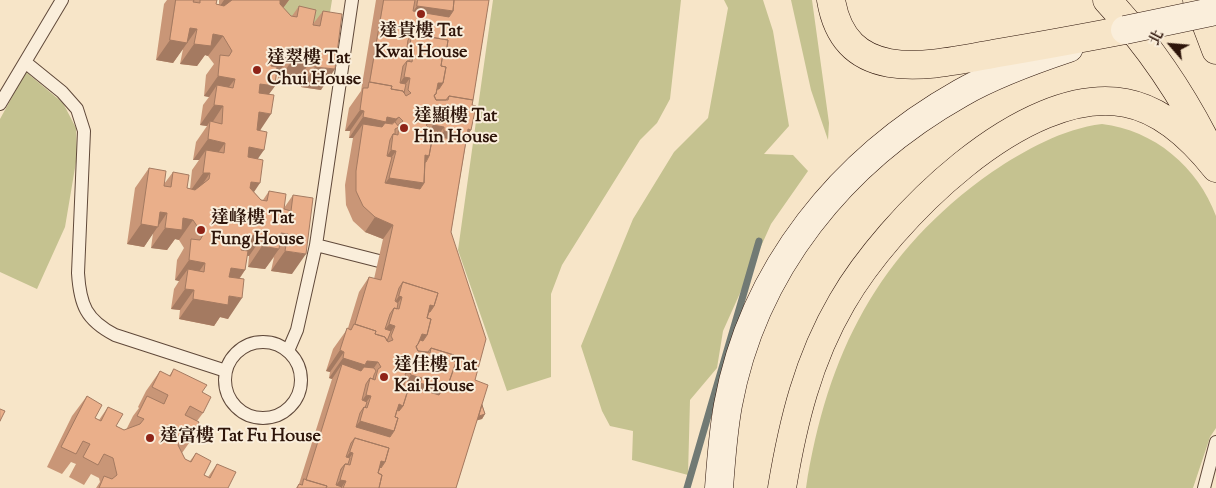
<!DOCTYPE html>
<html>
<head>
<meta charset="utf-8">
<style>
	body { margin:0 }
	#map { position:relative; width:1216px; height:488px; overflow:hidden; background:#f7e5c8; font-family:"Sorts Mill Goudy","Noto Serif TC",serif }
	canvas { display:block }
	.north { position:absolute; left:1146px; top:20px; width:50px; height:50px; -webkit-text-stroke:4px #faeedb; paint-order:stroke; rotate:297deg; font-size:14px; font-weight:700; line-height:20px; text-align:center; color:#2e150a }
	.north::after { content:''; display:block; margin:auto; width:18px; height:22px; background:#2e150a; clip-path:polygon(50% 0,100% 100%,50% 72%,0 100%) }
</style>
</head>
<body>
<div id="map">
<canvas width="1216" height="488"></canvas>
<div class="north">北</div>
</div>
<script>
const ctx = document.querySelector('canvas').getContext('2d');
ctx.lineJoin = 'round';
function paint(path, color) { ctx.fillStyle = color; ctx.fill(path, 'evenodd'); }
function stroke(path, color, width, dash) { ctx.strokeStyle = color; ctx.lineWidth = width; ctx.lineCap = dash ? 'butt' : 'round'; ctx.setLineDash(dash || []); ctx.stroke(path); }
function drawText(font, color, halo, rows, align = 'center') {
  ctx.font = font + ' "Sorts Mill Goudy","Noto Serif TC",serif'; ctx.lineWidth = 4; ctx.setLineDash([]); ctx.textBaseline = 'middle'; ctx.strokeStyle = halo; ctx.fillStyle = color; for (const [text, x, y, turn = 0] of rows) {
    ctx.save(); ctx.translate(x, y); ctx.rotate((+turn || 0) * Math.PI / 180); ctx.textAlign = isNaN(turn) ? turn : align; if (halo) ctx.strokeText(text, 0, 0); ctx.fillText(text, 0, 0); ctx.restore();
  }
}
const green = new Path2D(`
	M285 0H332L328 25 282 17Z
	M493 0H681L670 99 657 123 640 140 562 265 551 294V377L507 391 458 250Z
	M724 0H763L773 31 789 126 764 154 793 155 808 171 771 224 723 331 717 368 690 400 688 475 632 460 633 431 610 426 602 411 581 346 633 219 674 152 708 118 728 8Z
	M791 0H812L829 123 828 140 811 90Z
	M26 72 63 103 76 128 77 156 65 227 37 289 0 272V119Z
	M1102 124C1154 130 1198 167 1216 216V428L1210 437 1193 488H806C827 354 878 252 992 172 1025 150 1062 129 1102 124Z`);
const stream = new Path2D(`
	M687 488 759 241`);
const service = new Path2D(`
	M25 62 62 0
	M0 104 25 62 62 92 77 109 84 131 78 273C80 305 86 320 115 335L226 371
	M316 245 379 261
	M225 380a38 38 0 1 1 76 0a38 38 0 1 1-76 0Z
	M288 351 297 330 316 245 352 0
	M1204 488 1216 442`);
const secondary = new Path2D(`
	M719 488C721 461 723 432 728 405 753 269 842 160 961 93 994 74 1033 60 1069 48`);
const trunk = new Path2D(`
	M831 0C846 89 936 64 998 53 1040 46 1083 38 1125 30
	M1107 0C1151 47 1183 95 1211 152
	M1197 0 1216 50
	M782 488C793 422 808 360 842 302 888 222 1024 83 1126 103 1163 110 1193 139 1216 168`);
const secondaryBridge = new Path2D(`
	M1125 30 1216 11`);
const wall = new Path2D(`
	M167 0H217L216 4H219V0H289L283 8 291 16H292L299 6 313 24 323 11 321 90 301 87 303 73 294 85 277 82 279 72 277 71 275 86 269 94 260 131 258 159 254 192 261 200H263L269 191 284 208 293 195 292 274 271 271 274 257 265 269 248 267 249 256H247L245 270 240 278 228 319 220 317 214 326 179 319 180 310 171 309 174 289 179 281 175 280 177 260 184 248 179 240 175 239 167 250 151 248 153 233 144 247 127 244 135 188 149 168 164 184 173 172 187 188 190 189 192 170 199 160H193L196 142 207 126 200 125 203 105 209 97 204 96 206 75 214 64 208 56 205 55 197 66 180 64 183 49 173 63 156 60 164 4Z
	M376 0H489L473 100 471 130 467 137 451 232 475 380 485 414 482 419 477 420 456 488H296L299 484 332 379 329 378 330 372 326 371 333 349 348 328 359 292 369 277 374 279 383 239 365 232 353 221 346 205 345 185 353 138H349L350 131H345L349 108 361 91Z
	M174 369 202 392 203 413 197 421 189 443 182 453 185 459 190 461 196 453 204 475 208 477 217 464 228 488H96L100 482 99 478 91 474 84 485 69 477 76 464 71 462 62 474 47 467 72 416 87 396 95 418 99 420 108 407 116 426 124 430H126L133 416 139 408 138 407 146 391 160 371 169 376Z`);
const shadedWall = new Path2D(`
	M224 0H232L225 9H218Z
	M279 0H289L275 19Z
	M417 6 453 11 439 31 403 26Z
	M190 28 197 29 173 63 156 60 170 40Z
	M213 34 223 36 208 56 205 55 197 66 180 64 194 44Z
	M311 48 317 50 307 65H308L294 85 277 82 291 62Z
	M410 48 414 49 399 69H396Z
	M284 51H293L279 72 270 71 272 58Z
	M315 67 335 69 321 90 301 87Z
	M218 76 235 79 220 99 217 85 209 97 204 96Z
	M404 77 410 78 397 96 392 95Z
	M438 83H443L430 102Z
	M260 84 275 86 260 106 246 104Z
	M214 105 223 106 210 126V121L207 126 200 125Z
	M360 110 364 111 350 131H345Z
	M259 112 271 114 257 135 245 132Z
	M363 117H399L384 137 363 124 353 138H349Z
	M433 125 444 127 430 147 425 137Z
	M468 129 471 130 457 150 429 151 444 131Z
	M208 139 225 143 211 163 206 150 199 160H193Z
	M249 147 264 150 250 170 235 167Z
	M391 150 396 151 382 171H377Z
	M425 155 429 156 421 169Z
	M203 173H210L196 194 189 193Z
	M389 178 424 183 410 203 375 198Z
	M251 182 260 183 246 204Z
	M160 212 167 213 144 247 127 244 141 224Z
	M375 217 393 225 383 239 365 232Z
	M183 218 193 220 179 240 175 239 167 250 151 248 165 228Z
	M281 233 288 234 277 249H279L265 269 248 267 262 246Z
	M254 235 263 236 249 256 240 255 243 242Z
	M285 251 306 254 292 274 271 271Z
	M189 260 205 263 191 283 188 269 179 281 175 280Z
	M231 268 245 270 231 290 216 288Z
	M185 289 194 290 180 310 171 309Z
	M229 296 242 298 228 319 220 317 214 326 179 319 193 299Z
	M399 296 402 297 394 309 385 316Z
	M430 305 434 306 424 320Z
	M389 324 395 326 382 344 377 341Z
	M422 334 427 335 413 355 412 351Z
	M340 350 344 352 330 372 326 371Z
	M343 358 367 361 378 362 364 382 342 364 332 379 329 378Z
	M411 375 422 378 407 399 400 391Z
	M420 383 445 384 448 385 434 405 406 403Z
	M366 395 371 396 356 416 352 415Z
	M399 404 403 406 394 431 380 451 355 438 345 441 360 421Z
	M485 414 482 419 471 422 474 418Z
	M350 452 353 453 339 473 336 472Z
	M381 461 385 462 375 476Z
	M340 480 346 481 341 488H334Z`);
const building = new Path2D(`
	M176 0H194L193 2 200 3V0H217L216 4 224 6 232 0H280V4L291 16 297 17 299 6 316 10 313 25 320 26 323 11 342 14 335 69 315 67 317 50 311 48 308 65 291 62 293 51H284L272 58 271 66 277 67 275 86 260 84 259 93 274 95 271 114 259 112 257 130 267 132 264 150 249 147 248 157 263 160 260 183 251 182 250 188 261 200 267 201 269 191 286 194 284 209 291 211 293 195 313 198 306 254 285 251 288 234 281 233 279 249 262 246 263 236 254 235 243 242 241 250 248 251 245 270 231 268 229 277 244 279 242 298 229 296 228 305 193 299 194 290 185 289 188 269 204 272 205 263 189 260 191 239 200 240 203 235 193 220 183 218 182 230 165 228 167 213 160 212 158 227 141 224 149 168 166 171 164 186 171 187 173 172 189 175 187 188 195 190 209 179 210 173H203L206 150 224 153 225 143 208 139 210 121 222 124 223 106 214 105 217 85 233 88 235 79 218 76 220 55 229 56 232 51 223 36 213 34 211 46 194 44 197 29 190 28 187 43 170 40Z
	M384 0H415L413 11 449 17 453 11 454 0H489L473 100 449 96 446 100H436L434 96 436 94 437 89H439L443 83 446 67 441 66 442 59 446 54 448 40 412 34 408 40 406 54H410L409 61H407L403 66 400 83 406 84 404 93 403 91 391 89 392 86 370 82Z
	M418 0H454L453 11 417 6Z
	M412 34 448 40 446 54 443 53 441 66 446 67 443 83H438L436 94 434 95 436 100H448L449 96 473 100 472 105 476 106 471 130 468 129 467 135 444 131V127L433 125 430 122 426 125 429 128 427 139 432 140 429 156 425 155 424 183 389 178 396 151 391 150 393 134 398 135 399 124 403 121 399 117 396 119 387 117 386 122 363 117 364 111 360 110 363 88H368L369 82 392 86 391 89 403 91 406 96 411 93 408 90 410 78 404 77 407 61 412 62 414 49 410 48Z
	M395 122 399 127 395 129V134H393L390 140 387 156 392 157 385 183 420 189 424 183 425 162H426L429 156 432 140 427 139 429 130 440 132V137L463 141 467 135 451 232 486 339 475 380 488 385 456 488H379L382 475 378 473 380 467 381 468 385 462 389 448 355 438 351 443 346 457 350 458 348 464H345L341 469 336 485 342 487 341 488H326L327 486 306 480 342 364 361 371 364 367 374 368 376 371 374 375 373 379 370 378 366 384 362 400 367 402 365 408 364 407 360 413 356 427 390 437 394 431 398 418 395 417 397 410 399 411 403 406 408 390 403 388 406 379 407 381 418 384 416 388 439 395 442 390 445 391 448 385 456 362 453 361 454 355 431 348 428 352 418 351 416 347 418 344 420 340 423 341 427 335 431 319 427 318 429 312H430L434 306 438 293 403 282 399 288 395 301 398 303 397 309 394 308 390 314 385 329 391 331 387 341 385 337 375 334 376 331 355 324 369 277 381 280 393 225 375 217 363 206 356 191V171L363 124 382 127 385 123 392 124Z
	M403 282 438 293 434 306 430 305 427 318 431 319 427 335 422 334 418 344 416 346 418 351 430 353 431 348 454 355 453 361 456 362 448 385 445 384 443 390 420 383 422 378 411 375 409 371 405 374 406 377 403 388 408 390 403 406 399 404 395 417 398 418 394 431 360 421 364 407 367 408 371 396 366 395 370 378 375 380 378 369 381 367 378 362 367 361 365 365 343 358 344 352 340 350 347 328 351 330 354 324 376 331 375 334 385 337 388 342 393 340 391 336 395 326 389 324 394 308 399 309 402 297 399 296Z
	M174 369 207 385 202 392 211 397 203 413 190 406 185 415 199 422 189 443 181 439 178 445 185 459 191 462 196 453 211 461 204 475 210 478 217 464 236 472 228 488H99L104 476 112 479 117 475 113 458 104 454 98 465 83 457 90 444 83 441 76 454 61 447 87 396 102 405 95 418 101 421 108 407 123 414 116 426 124 430 140 424 144 419 137 416 147 396 164 404 168 395 152 387 160 371 170 376Z
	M482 405 485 414 479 416Z
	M0 409 5 411 0 421Z
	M355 438 389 448 385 462 381 461 378 473 382 475 379 488H343L346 481 340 480 345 464 350 465 353 453 350 452Z
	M304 479 327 486 326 488H297L299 484 302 485Z`);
const markers = [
	[421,14,5,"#8f2418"],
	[257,70,5,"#8f2418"],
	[404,128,5,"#8f2418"],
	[201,230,5,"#8f2418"],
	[384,377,5,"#8f2418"],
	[150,438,5,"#8f2418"]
];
const poiNames = [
	["達貴樓 Tat",421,33,"center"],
	["Kwai House",421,54,"center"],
	["達翠樓 Tat",267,60],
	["Chui House",267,81],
	["達顯樓 Tat",414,118],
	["Hin House",414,139],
	["達峰樓 Tat",211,220],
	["Fung House",211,241],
	["達佳樓 Tat",394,367],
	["Kai House",394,388],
	["達富樓 Tat Fu House",160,438]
];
paint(green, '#c5c290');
stroke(stream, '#717a74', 7);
stroke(service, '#60493a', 14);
stroke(secondary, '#2e150a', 29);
stroke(trunk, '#2e150a', 29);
stroke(service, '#faeedb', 12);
stroke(secondary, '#faeedb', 28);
stroke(trunk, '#f7e5c8', 28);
stroke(secondaryBridge, '#2e150a', 29, []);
stroke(secondaryBridge, '#faeedb', 28);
paint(wall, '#c99677');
paint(shadedWall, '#a47a61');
paint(building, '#eaaf8a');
stroke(building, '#a47a61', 1);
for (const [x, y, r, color] of markers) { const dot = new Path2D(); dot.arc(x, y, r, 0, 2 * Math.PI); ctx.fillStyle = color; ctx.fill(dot); stroke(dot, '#faeedb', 2); }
drawText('bold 18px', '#2e150a', '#faeedb', poiNames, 'left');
</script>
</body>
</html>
